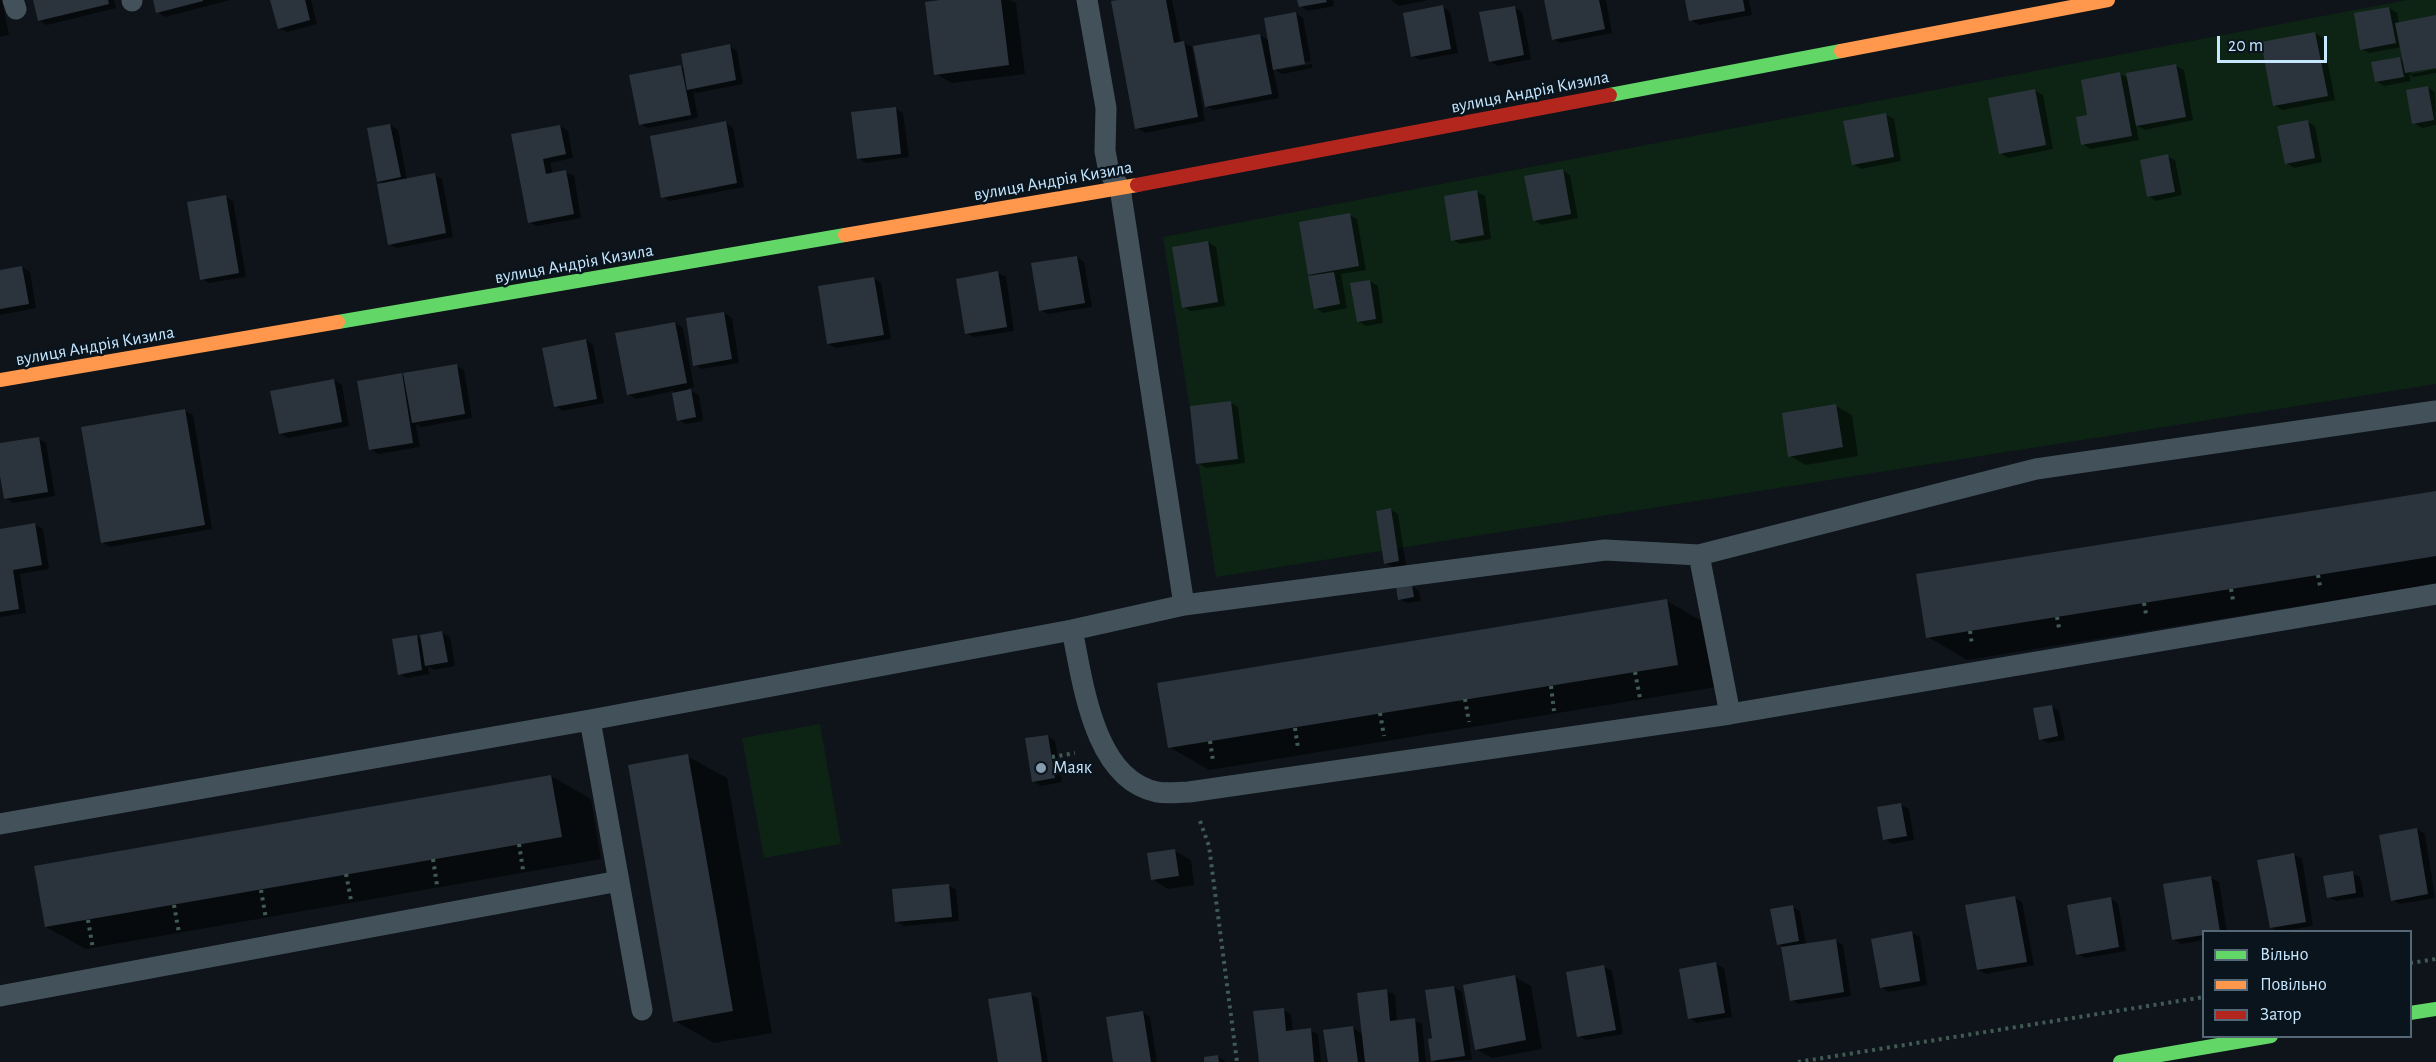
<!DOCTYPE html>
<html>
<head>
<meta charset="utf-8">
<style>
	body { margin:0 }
	#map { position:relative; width:2436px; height:1062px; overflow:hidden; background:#0e1419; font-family:"Alegreya Sans",sans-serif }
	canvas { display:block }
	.legend { position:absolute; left:2202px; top:930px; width:210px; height:108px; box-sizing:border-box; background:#0a141d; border:2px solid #556877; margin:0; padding:8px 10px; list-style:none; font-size:18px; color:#c6e7ff }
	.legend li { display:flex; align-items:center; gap:12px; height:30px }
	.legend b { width:30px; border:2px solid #556877 }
	.scale { position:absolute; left:2217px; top:36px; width:110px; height:27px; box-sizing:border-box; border:3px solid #c6e7ff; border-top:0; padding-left:8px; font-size:18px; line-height:21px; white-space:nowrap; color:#c6e7ff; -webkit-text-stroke:4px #0a141d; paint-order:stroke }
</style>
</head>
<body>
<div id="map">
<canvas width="2436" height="1062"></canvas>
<ul class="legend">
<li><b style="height:8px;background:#63d668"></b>Вільно</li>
<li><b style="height:8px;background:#ff974d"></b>Повільно</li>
<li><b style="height:8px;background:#b3261e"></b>Затор</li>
</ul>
<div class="scale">20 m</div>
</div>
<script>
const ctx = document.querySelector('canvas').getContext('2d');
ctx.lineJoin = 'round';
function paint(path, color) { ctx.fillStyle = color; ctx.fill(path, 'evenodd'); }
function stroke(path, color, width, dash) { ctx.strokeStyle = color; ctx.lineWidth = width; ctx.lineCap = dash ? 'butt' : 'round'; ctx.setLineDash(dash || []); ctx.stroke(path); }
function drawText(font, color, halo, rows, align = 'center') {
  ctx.font = font + ' "Alegreya Sans",sans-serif'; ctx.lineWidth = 5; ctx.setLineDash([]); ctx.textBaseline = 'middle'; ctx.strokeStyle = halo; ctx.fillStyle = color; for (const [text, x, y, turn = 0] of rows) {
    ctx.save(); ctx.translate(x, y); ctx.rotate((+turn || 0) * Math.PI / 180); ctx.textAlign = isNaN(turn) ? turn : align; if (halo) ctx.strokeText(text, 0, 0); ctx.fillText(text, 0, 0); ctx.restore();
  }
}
const green = new Path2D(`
	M2407 0H2436V384L1216 577 1163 237Z
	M820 724 841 844 764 858 742 738Z`);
const shadow = new Path2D(`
	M0 0H2L9 35 0 37Z
	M34 0H114L116 8 47 25 39 20Z
	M154 0H230L165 17 158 12Z
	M272 0H311L317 24 287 32 279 28Z
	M952 0H1010L1016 3 1025 74 952 83 936 74Z
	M1125 0H1172L1181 44 1184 43 1192 47 1205 121 1145 133 1137 128Z
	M1299 0H1333L1334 6 1308 11 1300 6Z
	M1391 0H1429L1399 6Z
	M1546 0H1606L1612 33 1561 43 1553 39Z
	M1687 0H1749L1752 15 1699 25 1691 20Z
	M1443 7 1450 12 1458 53 1420 60 1412 56Z
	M1514 7 1522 12 1531 59 1498 66 1490 61Z
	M2389 8 2397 13 2399 24 2436 16V66L2411 71V74L2436 69V73L2414 77 2409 74 2411 81 2384 86 2376 81 2399 58 2404 61 2402 47 2369 53 2362 49Z
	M1296 13 1303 18 1311 61 1279 67V70L1312 64V68L1282 74 1273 68 1279 98 1214 110 1206 106 1260 35 1270 41Z
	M2315 33 2323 38 2335 100 2282 110 2274 105Z
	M729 46 737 51 743 84 696 93 693 91 698 118 648 128 640 124 681 66 685 69Z
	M2176 66 2184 70 2193 120 2145 130 2136 125 2139 140 2090 149 2083 144 2089 116 2120 74 2129 79Z
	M2427 87 2435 92 2436 125 2422 128 2414 123Z
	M2035 91 2043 95 2053 149 2008 158 2000 153Z
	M895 108 903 113 909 157 866 163 858 158Z
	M1886 115 1894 119 1901 161 1861 169 1853 164Z
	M2307 122 2315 126 2322 162 2294 168 2286 163Z
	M726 123 733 128 744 187 670 201 663 197Z
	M390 125 398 130 407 180 434 175 442 179 453 237 397 248 389 244 384 184 378 181Z
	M560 126 568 131 573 158 550 163 553 174 566 172 574 176 581 218 537 226 529 222 513 135Z
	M2167 156 2175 160 2182 195 2156 201 2148 196Z
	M1563 170 1570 175 1578 218 1542 225 1534 220Z
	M1477 192 1485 196 1491 239 1460 244 1453 240Z
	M225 197 233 201 246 277 209 283 202 279Z
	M1349 215 1357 219 1366 270 1341 274 1347 308 1323 313 1316 308 1301 223Z
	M1208 242 1216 247 1225 306 1191 311 1183 307Z
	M1077 257 1084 262 1092 307 1048 314 1040 310Z
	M22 267 30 272 36 308 0 315V271Z
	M998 273 1006 277 1014 331 974 337 966 333Z
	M874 278 881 283 891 339 836 348 828 344Z
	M1370 281 1378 286 1383 323 1366 326 1358 321Z
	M724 313 732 318 739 363 702 369 695 365Z
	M675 323 683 328 694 387 687 389 699 395 703 421 686 424 679 420 673 391 636 399 628 394Z
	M586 340 593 345 604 403 563 411 555 406Z
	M456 366 464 370 472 418 421 427 416 424 420 447 378 454 370 449 401 375 405 377Z
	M334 380 342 385 349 426 288 438 280 433Z
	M1230 402 1238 407 1245 463 1206 468 1198 463Z
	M1836 406 1852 415 1858 456 1806 465 1790 456Z
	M185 411 193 415 212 529 110 547 102 542Z
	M38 438 46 443 55 496 13 503 5 498 0 467V445Z
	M2436 492V584L1967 660 1928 637Z
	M1391 510 1398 514 1406 565 1393 567 1386 563Z
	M35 525 43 529 49 569 20 574 26 613 0 617V531Z
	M1412 586 1419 591 1421 601 1407 603 1399 599Z
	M1667 601 1707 624 1717 687 1209 770 1169 747Z
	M442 633 450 637 455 666 434 670 428 666 429 674 407 678 400 674 416 636 422 640Z
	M2051 706 2059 711 2065 740 2048 743 2041 739Z
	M1048 736 1055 741 1062 782 1041 786 1033 781Z
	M687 756 727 778 772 1033 714 1043 675 1021Z
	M551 776 591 799 601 859 86 949 46 927Z
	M1901 805 1909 809 1914 840 1892 844 1885 839Z
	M2417 829 2425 834 2435 898 2400 904 2392 900Z
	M1175 851 1191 860 1194 885 1168 889 1152 879Z
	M2294 855 2302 859 2313 926 2278 932 2271 927Z
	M2352 873 2360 877 2364 897 2336 901 2328 897Z
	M2211 878 2219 882 2227 932H2204V940L2181 944 2173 939Z
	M948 885 956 890 959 921 904 926 896 921Z
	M2015 898 2022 902 2034 965 1986 974 1978 970Z
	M2111 899 2118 903 2126 951 2085 958 2077 954Z
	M1793 907 1800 911 1806 945 1835 940 1843 945 1851 996 1799 1004 1791 1000 1783 947 1778 944Z
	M1912 933 1920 937 1927 985 1889 992 1881 987Z
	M1716 964 1724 968 1732 1017 1697 1023 1689 1018Z
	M1604 967 1612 971 1623 1034 1586 1040 1579 1036Z
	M1515 977 1531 986 1542 1049 1492 1058 1476 1049Z
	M1454 987 1462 992 1472 1060 1436 1062 1433 1060 1434 1039Z
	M1387 991 1395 995 1397 1022 1414 1020 1422 1024 1426 1062H1329L1353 1028 1363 1034Z
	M1030 994 1038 998 1048 1062H1000Z
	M1283 1010 1291 1014 1293 1032 1310 1030 1318 1034 1321 1062H1260Z
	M1143 1012 1150 1017 1157 1062H1114Z
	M1218 1056 1226 1062H1206Z`);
const building = new Path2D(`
	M33 0H108L109 4 38 21Z
	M153 0H203V1L156 13Z
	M270 0H305L310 20 278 29Z
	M940 0H1001L1009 65 934 75 925 2Z
	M1118 0H1166L1174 43 1184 41 1198 117 1135 129 1111 1Z
	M1297 0H1326L1327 2 1299 7Z
	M1544 0H1599L1605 29 1552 40Z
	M1685 0H1743L1745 11 1689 21Z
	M1443 5 1451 49 1411 57 1403 13Z
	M1515 6 1524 55 1489 62 1479 12Z
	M2389 7 2396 43 2360 50 2354 13Z
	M1296 12 1305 64 1273 70 1264 18Z
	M2436 15V68L2405 73 2395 23Z
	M2315 32 2328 96 2273 106 2261 42Z
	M1260 34 1272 94 1205 107 1193 46Z
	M730 44 736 80 687 90 681 54Z
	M2400 57 2404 77 2375 82 2371 62Z
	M2176 64 2186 117 2136 126 2126 73Z
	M681 65 691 115 639 125 629 75Z
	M2120 72 2132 136 2081 145 2076 117 2087 115 2081 80Z
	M2428 86 2434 120 2412 124 2406 90Z
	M2035 89 2046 145 1999 154 1988 98Z
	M896 107 901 154 857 159 851 112Z
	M1886 113 1894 157 1852 165 1843 121Z
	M2308 120 2315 158 2285 164 2277 126Z
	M726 121 737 183 661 198 650 136Z
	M390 124 401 177 377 182 367 128Z
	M560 125 566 154 543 159 546 174 566 170 574 214 528 223 511 134Z
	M2168 154 2175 192 2147 197 2140 160Z
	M1563 169 1571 214 1533 221 1524 176Z
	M435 173 446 233 388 245 377 184Z
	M1477 190 1484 235 1451 241 1444 196Z
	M226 195 239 273 200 280 187 202Z
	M1350 213 1359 266 1308 275 1299 222Z
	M1208 241 1218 302 1182 308 1172 247Z
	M1077 256 1085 303 1039 311 1031 263Z
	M22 266 29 304 0 309V270Z
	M998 271 1007 327 965 334 956 279Z
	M1334 272 1340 304 1314 309 1308 276Z
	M874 277 884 335 827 344 818 286Z
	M1370 280 1376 319 1357 322 1350 283Z
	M724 312 732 359 693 366 686 318Z
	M675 322 687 383 627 395 615 333Z
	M586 339 597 399 554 407 542 348Z
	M457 364 465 414 412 423 403 373Z
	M402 373 413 443 369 450 357 381Z
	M334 379 342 422 279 434 270 391Z
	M691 389 696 417 677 421 672 393Z
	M1231 401 1238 459 1196 464 1190 406Z
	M1836 404 1843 447 1788 457 1782 413Z
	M185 409 205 525 101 543 81 427Z
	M39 437 48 492 4 499 0 476V443Z
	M2436 491V556L1926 638 1916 574Z
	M1391 508 1399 561 1384 564 1376 511Z
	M35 523 42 565 13 570 19 609 0 612V529Z
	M1412 585 1414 597 1398 600 1396 587Z
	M1667 599 1678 665 1168 748 1157 683Z
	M442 631 448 662 425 666 420 635Z
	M417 635 422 670 398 675 392 639Z
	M2052 705 2058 736 2039 740 2033 708Z
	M1048 735 1055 778 1032 782 1025 738Z
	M688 754 733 1011 673 1022 628 765Z
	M551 775 562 837 45 927 34 866Z
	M1901 803 1907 836 1883 840 1877 807Z
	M2417 828 2428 894 2391 901 2379 835Z
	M1175 849 1179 876 1151 880 1147 853Z
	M2294 853 2306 922 2270 928 2257 860Z
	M2353 871 2356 893 2327 898 2323 876Z
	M2211 876 2220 932H2204V935L2172 940 2163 884Z
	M949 884 952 917 895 922 892 889Z
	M2015 896 2027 962 1977 970 1965 905Z
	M2111 897 2119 947 2076 955 2067 905Z
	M1793 905 1799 941 1777 945 1770 909Z
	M1912 931 1920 981 1880 988 1871 939Z
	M1836 939 1844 992 1790 1001 1781 947Z
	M1716 962 1725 1013 1688 1019 1679 969Z
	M1604 965 1616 1030 1577 1037 1566 972Z
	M1515 975 1526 1040 1475 1050 1463 985Z
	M1454 986 1465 1056 1431 1061 1428 1039 1432 1038 1425 990Z
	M1387 989 1390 1021 1415 1018 1419 1062H1365L1357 993Z
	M1031 992 1042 1062H998L988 999Z
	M1284 1008 1286 1031 1311 1028 1314 1062H1259L1253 1011Z
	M1143 1011 1151 1062H1113L1106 1017Z
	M1353 1026 1358 1062H1328L1323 1030Z
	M1218 1055 1219 1062H1204V1057Z`);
const path = new Path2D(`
	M2318 575 2320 586
	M2231 589 2233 600
	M2144 603 2146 614
	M2057 617 2059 628
	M1970 631 1972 645
	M1635 672 1640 698
	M1551 686 1554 711
	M1465 699 1469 722
	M1380 713 1384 736
	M1295 728 1298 748
	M1210 741 1213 761
	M1052 757 1075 753
	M1200 821 1209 846 1237 1062
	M519 844 523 870
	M433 859 437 885
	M346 874 351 900
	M261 890 266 919
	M174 905 179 933
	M88 920 93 949
	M2410 963 2436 959
	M1798 1062 2204 997`);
const lane = new Path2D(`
	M13 0 16 9
	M132 0V1
	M1087 0 1106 108 1105 151 1109 172 1120 188 1184 605
	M1699 555 1730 714
	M1072 630C1083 681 1093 779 1157 792 1167 794 1179 792 1189 792L1730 714 2436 594
	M590 720 642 1010
	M0 824 590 720 1072 630 1184 605 1605 550 1699 555 2036 469 2436 411
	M0 996 619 881`);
const fast = new Path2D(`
	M1610 95 1841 51
	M338 322 845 235
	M2410 1013 2436 1009
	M2120 1062 2271 1036`);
const slow = new Path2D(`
	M1841 51 2108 0
	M845 235 1137 185
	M0 380 338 322`);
const jam = new Path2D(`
	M1137 185 1610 95`);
const markers = [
	[1041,768,6,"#869dae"]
];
const streetNames = [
	["вулиця Андрія Кизила",1530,92,-11],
	["вулиця Андрія Кизила",1053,181,-10],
	["вулиця Андрія Кизила",574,264,-10],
	["вулиця Андрія Кизила",95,346,-10]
];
const poiNames = [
	["Маяк",1053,768]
];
paint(green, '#0d2415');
paint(shadow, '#0007');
paint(building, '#2b343d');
stroke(path, '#415b54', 4, [3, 4.5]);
stroke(lane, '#43525a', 21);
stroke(fast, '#63d668', 14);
stroke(slow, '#ff974d', 14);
stroke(jam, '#b3261e', 14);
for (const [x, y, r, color] of markers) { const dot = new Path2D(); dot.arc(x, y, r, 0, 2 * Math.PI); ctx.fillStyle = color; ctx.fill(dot); stroke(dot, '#0a141d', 2); }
drawText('18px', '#c6e7ff', '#0a141d', streetNames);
drawText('18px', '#c6e7ff', '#0a141d', poiNames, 'left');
</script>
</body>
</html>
